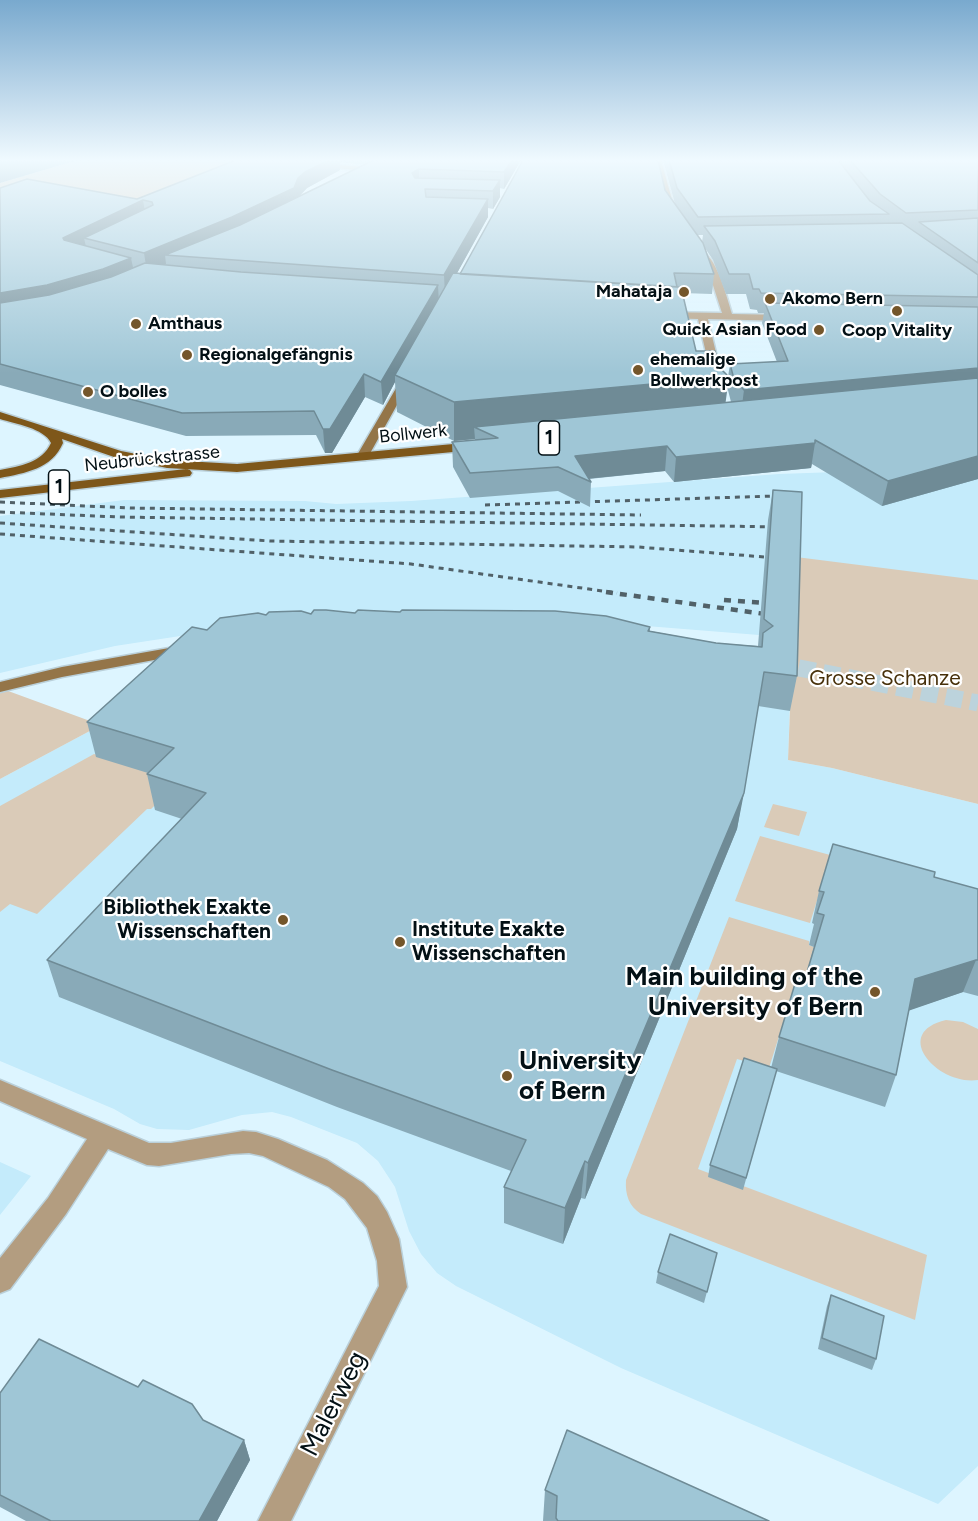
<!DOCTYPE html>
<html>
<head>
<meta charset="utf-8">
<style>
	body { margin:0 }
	canvas { display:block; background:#ddf5ff }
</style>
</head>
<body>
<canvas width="978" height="1521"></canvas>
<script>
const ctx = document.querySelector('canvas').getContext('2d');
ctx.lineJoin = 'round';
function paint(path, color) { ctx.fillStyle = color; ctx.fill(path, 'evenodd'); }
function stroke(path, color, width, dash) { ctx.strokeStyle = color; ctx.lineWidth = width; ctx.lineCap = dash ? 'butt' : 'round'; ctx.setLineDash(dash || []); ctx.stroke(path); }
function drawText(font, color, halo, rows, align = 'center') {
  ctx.font = font + ' Figtree,sans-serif'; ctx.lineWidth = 4.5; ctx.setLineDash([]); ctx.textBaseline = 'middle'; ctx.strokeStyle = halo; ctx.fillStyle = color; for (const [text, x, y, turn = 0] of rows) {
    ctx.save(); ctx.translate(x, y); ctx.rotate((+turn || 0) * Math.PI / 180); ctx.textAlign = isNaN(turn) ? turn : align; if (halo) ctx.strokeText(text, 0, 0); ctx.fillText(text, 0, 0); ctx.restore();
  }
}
const built = new Path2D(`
	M978 467V676L759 635 596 622 252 625 115 646 0 673V516L124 500 305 501 336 504 411 501 779 474Z
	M790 701 788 760 832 768 978 804V1466L938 1504 621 1368 456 1286 437 1273 421 1254 409 1231 395 1187 378 1161 357 1143 291 1117 272 1112 242 1115 189 1130 157 1129 140 1124 114 1109 0 1061V779L101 725Z
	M0 1162 31 1176 0 1215Z`);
const green = new Path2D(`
	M78 160H255L0 270V183Z
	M796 557 978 580V804L832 768 788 760Z
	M0 688 101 725 0 779Z
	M94 754 181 780 151 809H147L37 914 10 904 0 912V806Z
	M773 804 807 812 799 836 764 827Z
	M760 836 978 895 825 875 810 923 735 901Z
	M729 917 809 941V945L814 947 796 1010 788 1008 769 1068 737 1059 698 1169 927 1255 915 1320 641 1214C629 1206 625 1195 626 1180Z
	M946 1020 963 1022 978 1029V1080C938 1086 890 1033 946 1020Z`);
const water = new Path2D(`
	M0 160H78L0 183Z`);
const secondaryTunnel = new Path2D(`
	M774 663 978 703`);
const lane = new Path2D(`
	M315 163 375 168 379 170 375 172 317 166Z`);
const street = new Path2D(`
	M655 160H661L676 214H670L664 201Z
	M703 252C718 260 727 298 732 314L786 315 791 318 786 321 708 319 721 374 716 377 711 374 698 319 664 318 659 315 664 312 722 313 711 279 699 255Z
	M0 1080 149 1143H171L243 1131 256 1132 278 1139 327 1160 363 1183 377 1196 387 1212 399 1239 407 1287 291 1521H258L379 1286 377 1261 367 1228 345 1199 329 1187 263 1156 249 1153 231 1154 159 1166 147 1165 108 1149 66 1214 10 1289 0 1293V1258L48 1198 87 1139 0 1101Z`);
const secondary = new Path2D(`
	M407 375 412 378 368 457 366 460H358L356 457 402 378Z
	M186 645 192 647 194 650 192 653 62 677 0 692V682L62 667Z`);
const primary = new Path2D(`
	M0 412 121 451 167 460 237 464 475 442 481 446 475 450 237 472 167 468 114 457 62 439 63 443C52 469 25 473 0 478V470C20 466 42 463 51 443 44 428 15 424 0 419Z
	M186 469 190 470 192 473 190 476 0 498V490Z`);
const railFar1 = new Path2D(`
	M0 502 130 508 641 515
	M485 505 775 496
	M0 512 119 517 784 527
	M0 523 270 541 638 547 765 557
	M0 534 411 564 617 593`);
const rail = new Path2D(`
	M606 592 772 615
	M724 600 765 603`);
const wall = new Path2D(`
	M236 160H521L504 189 500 188V197L493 209 488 208V217L457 273 460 274 665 190 675 204 663 160H978V479L882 506 812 464 811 468 674 482 665 471 589 479 591 482 590 507 558 491 470 498 453 467 452 442 475 440V439L454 441 397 412 395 382 383 405 365 397 332 453H325L316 435 186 436 0 385V188L137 199ZM340 162 364 165 300 196 307 188 340 170ZM697 235H703L702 242ZM705 248 713 260 726 294H746L750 309 757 310 758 313H764L762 323 777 362 730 364 728 377 719 367 696 351 682 293 712 294 714 274ZM727 386 731 402H725Z
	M773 490 797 676 790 711 758 706 737 829 585 1199 581 1198 563 1244 504 1223V1187L511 1171 337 1107 59 997 47 960 182 819 155 810 147 774 148 773 96 757 87 722 207 630 266 615 355 613 650 627V631L716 643 758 646 768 520Z
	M934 877 978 889V996L963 992 909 1010 896 1075 885 1107 776 1071 743 1190 708 1177 710 1165 771 1068 779 1037 805 979 814 947 809 945 814 924 812 923 819 891Z
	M717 1253 704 1303 656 1283 658 1272Z
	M831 1295 876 1359 872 1370 818 1349 827 1306Z
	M0 1393 203 1420 244 1440 250 1460 217 1521H26L0 1507Z
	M545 1490 769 1521H543Z`);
const shadedWall = new Path2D(`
	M329 160H340V170L307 188 300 195 296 205 165 255 166 264 147 272 144 253 298 178 305 172Z
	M512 160H521L504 189V172Z
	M419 169V186L412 173Z
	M500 180V197L493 209V191Z
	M488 199V217L445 295 444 275Z
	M143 200 146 218 84 238 86 247 67 256 63 238Z
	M131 258 135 277 0 315V293Z
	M438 285 439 305 395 375V382L383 405 381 382Z
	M978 368V390L741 413 744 390Z
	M364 374 365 397 332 453H325L323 429Z
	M729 377 724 414 474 427 475 439 454 441V402Z
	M815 443 811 468 674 482 676 457Z
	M667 446 665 471 585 479 575 456Z
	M978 456V479L882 506 888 481Z
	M744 793 737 829 585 1199 588 1163Z
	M976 960 963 992 905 1012 915 979Z
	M585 1161 581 1198 563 1244 565 1208Z
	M244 1440 250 1460 217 1521H199Z`);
const building = new Path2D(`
	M236 160H329L305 172 298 178 294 188 232 217 144 253 84 238 153 205 152 202 143 200 63 238 64 240 131 258 103 269 47 285 0 293V188L27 179 137 199Z
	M374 160H512L504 172 419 169 412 173 415 178 500 180 493 191 425 189 426 197 488 199 444 275 165 255 240 225Z
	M523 160H658L665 190 703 243 714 274 674 273 677 287 460 274Z
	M669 160H838L870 201 889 214 698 217 677 188Z
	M850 160H978V210L906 213 880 194Z
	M978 218V263L919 222Z
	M902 223 978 275V297L761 293 759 289H753L749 274H729L715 241 704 226Z
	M145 263 241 272 438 285 381 382 364 374 330 429H323L314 411 182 413 0 364V303L49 295 111 277Z
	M453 273 681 287 696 351H715L719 367 729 377 454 402 395 375Z
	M765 303 978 307V368L744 390 734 379 730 364 788 361Z
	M978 378V456L888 481 815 440V443L676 457 667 446 575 456 591 482 558 467 470 473 452 442 498 438 474 427Z
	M773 490 802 492 797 676 764 672 744 793 588 1163 585 1161 565 1208 504 1187 526 1140 332 1070 47 960 206 793 147 774 174 748 87 722 192 627 207 630 220 618 258 613 266 615 269 612 301 611 311 614 314 610H326L355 613 358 610 400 612 402 610 555 611 606 616 650 627 648 631 716 643 762 647 763 633 773 626 764 619Z
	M833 844 935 872 934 877 978 889V960H976L915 979 896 1075 779 1037 797 977 805 979 824 915 817 913 824 892 819 891Z
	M744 1058 777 1069 746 1178 710 1165Z
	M670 1234 717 1253 707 1292 658 1272Z
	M831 1295 884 1316 876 1359 822 1338Z
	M39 1339 138 1387 143 1380 192 1404 203 1420 244 1440 199 1521H51L0 1495V1393Z
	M567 1430 769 1521H558L556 1518 557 1496 545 1490Z`);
const markers = [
	[684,292,6,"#74562b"],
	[770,299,6,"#74562b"],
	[897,311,6,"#74562b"],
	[136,324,6,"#74562b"],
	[819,330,6,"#74562b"],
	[187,355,6,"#74562b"],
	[638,370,6,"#74562b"],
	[88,392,6,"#74562b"],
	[283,920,6,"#74562b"],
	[400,942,6,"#74562b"],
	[875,992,6,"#74562b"],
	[507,1076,6,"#74562b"]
];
const farPoinames = [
	["Mahataja",672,292,"right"],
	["Akomo Bern",782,299],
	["Amthaus",148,324],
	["Quick Asian Food",807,330,"right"],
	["Coop Vitality",897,331,"center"],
	["Regionalgefängnis",199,355],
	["ehemalige",650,360],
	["Bollwerkpost",650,381],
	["O bolles",100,392]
];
const farStreetnames = [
	["Bollwerk",413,434,-6],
	["Neubrückstrasse",152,459,-6]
];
const shields = [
	[549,438,21],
	[59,487,21]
];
const shieldNames = [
	["1",549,438],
	["1",59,487]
];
const parkNames = [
	["Grosse Schanze",885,679]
];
const poiNames = [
	["Bibliothek Exakte",271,908],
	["Wissenschaften",271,932],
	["Institute Exakte",412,930,"left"],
	["Wissenschaften",412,954,"left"]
];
const nearPoinames = [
	["Main building of the",863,977],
	["University of Bern",863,1007],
	["University",519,1061,"left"],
	["of Bern",519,1091,"left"]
];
const nearStreetnames = [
	["Malerweg",334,1404,-63]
];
paint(built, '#c4ebfb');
paint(green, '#dacbb8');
paint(water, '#7499a8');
stroke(secondaryTunnel, '#bcd3dc', 17, [17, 8]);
stroke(lane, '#bad0da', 3);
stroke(street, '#bad0da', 3);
stroke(secondary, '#bad0da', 3);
stroke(primary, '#bad0da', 3);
paint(lane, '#b39d80');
paint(street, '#b39d80');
paint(secondary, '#947548');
paint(primary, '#7e571a');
stroke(railFar1, '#516168', 3, [5, 5]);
stroke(rail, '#516168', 4.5, [7, 7]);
paint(wall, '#89aab8');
paint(shadedWall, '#6f8b96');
paint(building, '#9fc6d6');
stroke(building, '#6f8b96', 1.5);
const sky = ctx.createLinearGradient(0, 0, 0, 373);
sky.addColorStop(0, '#79a9ce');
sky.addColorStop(0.43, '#f0faff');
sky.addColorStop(1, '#f0faff00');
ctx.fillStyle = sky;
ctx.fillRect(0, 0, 978, 373);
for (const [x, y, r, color] of markers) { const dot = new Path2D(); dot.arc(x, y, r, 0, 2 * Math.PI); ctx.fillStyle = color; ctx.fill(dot); stroke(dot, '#fff', 2); }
drawText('bold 18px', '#031015', '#fff', farPoinames, 'left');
drawText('18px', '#031015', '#fff', farStreetnames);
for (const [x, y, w] of shields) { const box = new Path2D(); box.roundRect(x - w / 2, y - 17, w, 34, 4.5); ctx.fillStyle = '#fff'; ctx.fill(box); stroke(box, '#031015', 1.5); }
drawText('bold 20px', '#031015', null, shieldNames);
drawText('21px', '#47300a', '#fff', parkNames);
drawText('bold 21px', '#031015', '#fff', poiNames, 'right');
drawText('bold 26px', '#031015', '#fff', nearPoinames, 'right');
drawText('26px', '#031015', '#fff', nearStreetnames);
</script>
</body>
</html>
